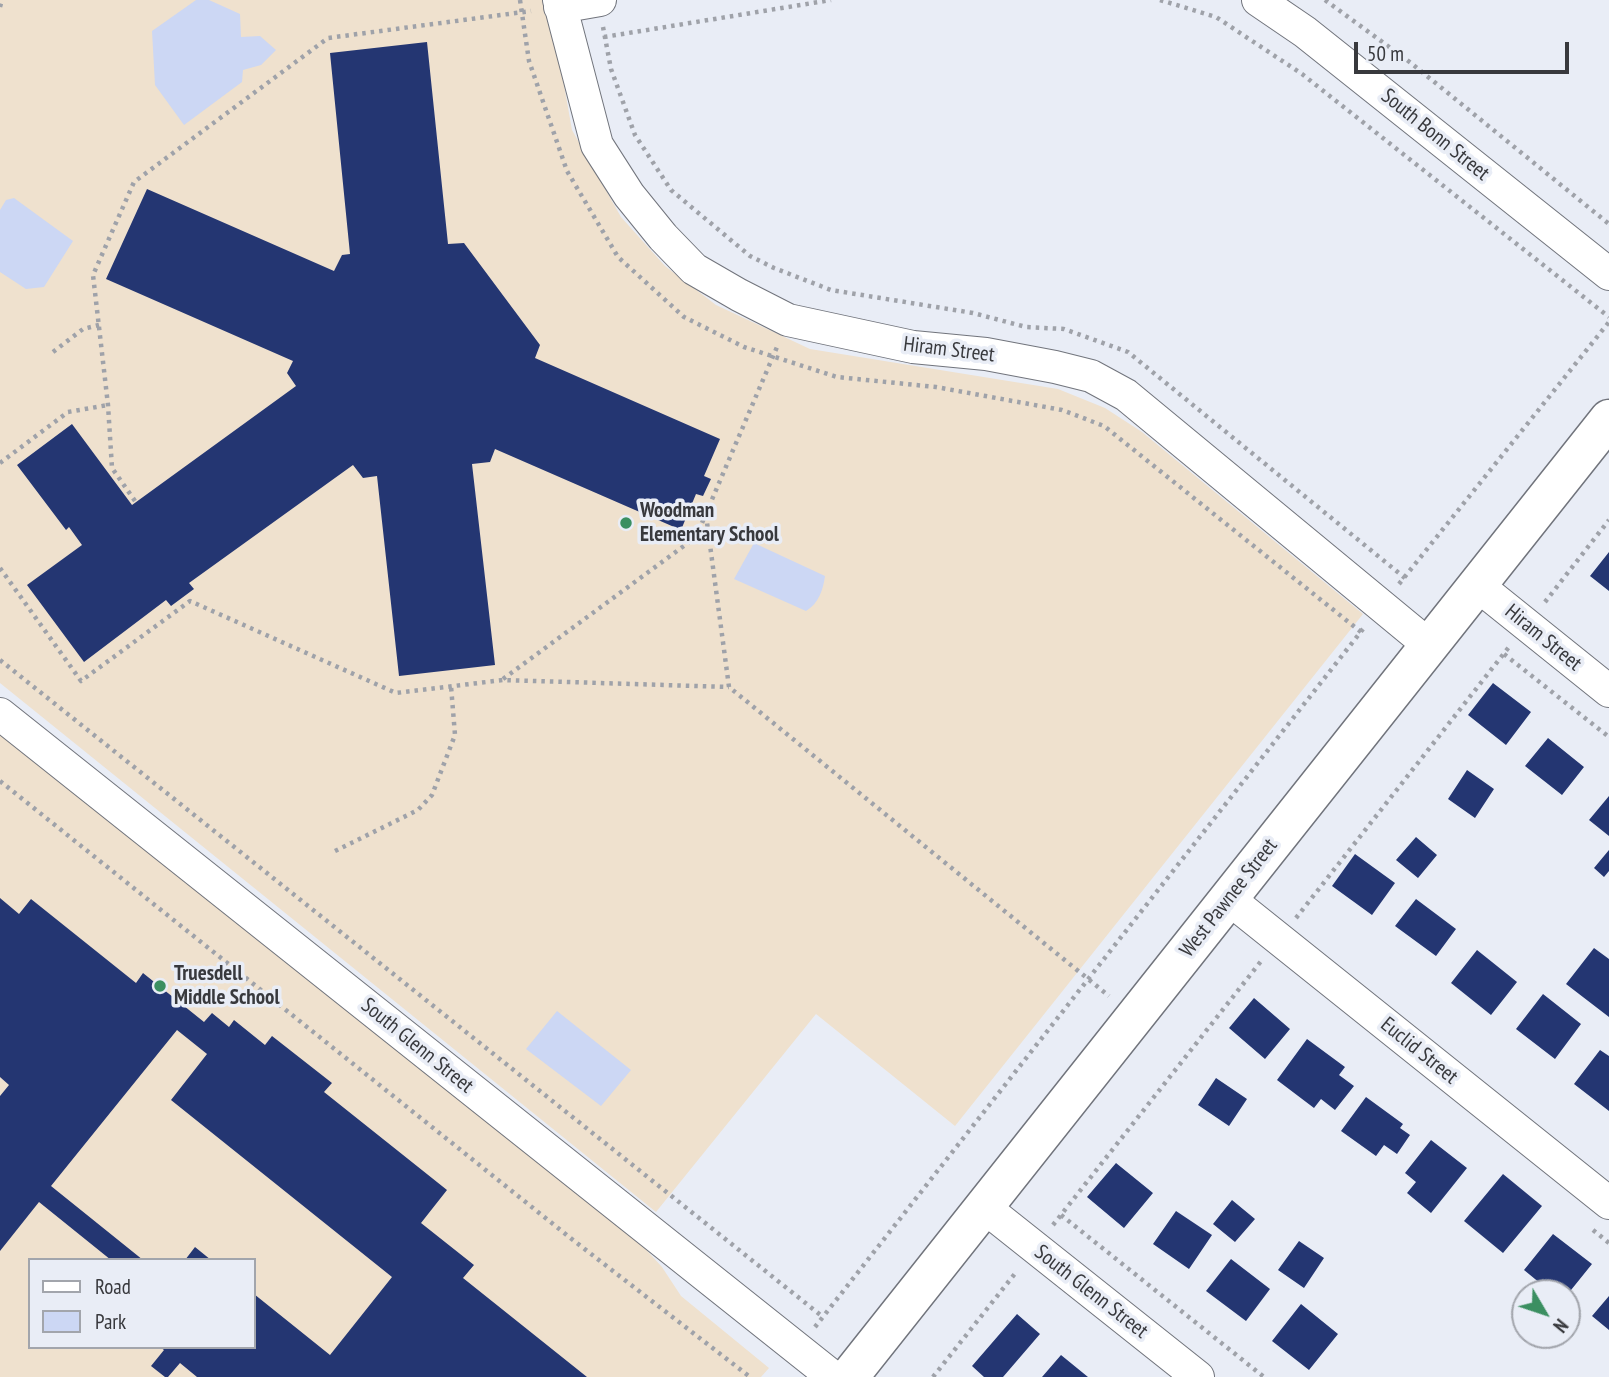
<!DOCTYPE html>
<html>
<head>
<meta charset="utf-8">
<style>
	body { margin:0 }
	#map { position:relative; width:1609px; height:1377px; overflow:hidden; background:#e9edf6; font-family:"PT Sans Narrow",sans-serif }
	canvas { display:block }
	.legend { position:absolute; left:28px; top:1258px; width:228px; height:91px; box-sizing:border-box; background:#e9edf6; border:2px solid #a2a5ac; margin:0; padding:9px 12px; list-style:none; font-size:21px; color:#38393d }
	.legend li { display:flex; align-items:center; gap:14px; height:35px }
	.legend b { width:35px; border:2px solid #a2a5ac }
	.north { position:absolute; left:1511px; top:1279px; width:70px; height:70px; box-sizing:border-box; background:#e9edf6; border:2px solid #a2a5ac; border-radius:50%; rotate:129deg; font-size:19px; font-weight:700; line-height:28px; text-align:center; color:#38393d }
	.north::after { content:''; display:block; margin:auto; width:24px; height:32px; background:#3b8f61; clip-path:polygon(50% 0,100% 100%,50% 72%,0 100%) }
	.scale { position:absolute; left:1354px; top:42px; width:215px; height:32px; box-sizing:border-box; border:4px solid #38393d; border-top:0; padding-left:9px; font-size:21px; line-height:24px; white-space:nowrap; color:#38393d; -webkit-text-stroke:5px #e9edf6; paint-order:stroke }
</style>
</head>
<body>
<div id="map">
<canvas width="1609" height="1377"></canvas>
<ul class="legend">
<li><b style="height:9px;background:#fff"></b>Road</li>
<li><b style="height:19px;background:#ccd7f4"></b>Park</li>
</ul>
<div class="north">N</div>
<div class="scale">50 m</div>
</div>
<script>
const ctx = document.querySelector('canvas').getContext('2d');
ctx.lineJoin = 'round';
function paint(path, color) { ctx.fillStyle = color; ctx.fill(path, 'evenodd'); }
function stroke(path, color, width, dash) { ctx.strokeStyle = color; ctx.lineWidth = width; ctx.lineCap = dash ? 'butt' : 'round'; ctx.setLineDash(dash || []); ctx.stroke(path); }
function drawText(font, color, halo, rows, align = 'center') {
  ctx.font = font + ' "PT Sans Narrow",sans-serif'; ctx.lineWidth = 7; ctx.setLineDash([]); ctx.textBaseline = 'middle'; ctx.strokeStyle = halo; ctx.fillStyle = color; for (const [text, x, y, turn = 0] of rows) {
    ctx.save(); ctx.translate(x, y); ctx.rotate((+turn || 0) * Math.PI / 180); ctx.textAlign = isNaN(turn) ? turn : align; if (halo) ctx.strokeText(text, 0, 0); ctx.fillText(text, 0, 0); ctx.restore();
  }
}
const education = new Path2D(`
	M0 0H549L572 130 621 217 665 266 716 305 810 349 1058 389 1105 408 1142 432 1363 614 955 1126 816 1014 656 1212 0 683Z
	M0 729 640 1243 662 1267 681 1296 769 1368 761 1377H0ZM30 1260H254V1347H30Z`);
const green = new Path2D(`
	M196 0H209L240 14 241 37 260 36 276 50 261 65 243 70 242 82 184 125 155 85 152 31Z
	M14 198 73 241 44 287 26 289 0 272V210L6 200Z
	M754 543 825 576C823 590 819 603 806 611L734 579Z
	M557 1011 631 1070 601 1106 526 1049Z`);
const building = new Path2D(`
	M427 42 448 244 464 243 540 345 535 358 720 439 704 476 711 479 703 496 696 494 681 530 495 449 490 462 472 464 495 665 399 676 377 476 363 478 353 465 189 583 194 589 171 606 166 600 84 662 27 585 82 545 69 527 66 530 17 465 72 424 132 505 296 386 287 373 293 361 106 279 147 189 334 271 342 255 350 254 330 53Z
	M1609 552V591L1590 576Z
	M1493 683 1531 712 1506 745 1468 715Z
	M1548 738 1584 767 1562 795 1525 766Z
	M1467 770 1494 789 1475 818 1448 799Z
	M1609 796V836L1589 820Z
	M1416 837 1437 855 1418 878 1396 860Z
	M1609 850V871L1604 877 1594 868Z
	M1355 854 1395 883 1372 915 1332 886Z
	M0 898 19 914 31 899 136 983 143 973 204 1022 212 1013 229 1027 234 1020 265 1045 272 1036 332 1083 324 1092 447 1190 421 1223 474 1265 463 1278 587 1377H197L180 1363 168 1377H165L151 1366 164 1350 160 1347H254V1294L330 1355 392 1277 171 1100 207 1054 177 1030 51 1186 143 1260H111L39 1202 0 1251V1096L9 1085 0 1077Z
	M1416 899 1456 929 1436 956 1395 926Z
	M1594 948 1609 959V1017L1566 984Z
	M1477 950 1517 982 1491 1015 1451 983Z
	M1543 994 1581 1024 1555 1059 1516 1029Z
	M1254 998 1290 1029 1265 1059 1229 1028Z
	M1307 1039 1345 1067 1339 1075 1354 1086 1335 1110 1321 1099 1314 1108 1277 1080Z
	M1600 1050 1609 1056V1111L1574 1084Z
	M1216 1078 1247 1099 1229 1126 1198 1105Z
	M1366 1097 1403 1124 1400 1128 1410 1135 1397 1154 1384 1145 1376 1156 1341 1131Z
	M1431 1140 1467 1168 1431 1213 1407 1193 1416 1182 1405 1173Z
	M1116 1163 1153 1193 1124 1228 1087 1197Z
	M1503 1174 1542 1206 1503 1253 1464 1221Z
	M1232 1200 1255 1219 1235 1242 1213 1224Z
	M1176 1211 1212 1235 1189 1269 1153 1244Z
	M1553 1234 1592 1264 1567 1295V1293H1542L1546 1288 1524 1270Z
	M1299 1241 1324 1258 1304 1288 1278 1270Z
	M195 1247 211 1260H185Z
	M1231 1259 1270 1289 1246 1321 1206 1291Z
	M1609 1296V1330L1592 1316Z
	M1301 1304 1338 1334 1309 1370 1272 1341Z
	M1017 1314 1040 1334 1003 1377H984L972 1366Z
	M1061 1355 1088 1377H1042Z`);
const path = new Path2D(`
	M520 0 529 61 567 171 618 257 684 317 744 347 837 377 936 387 1062 410 1104 426 1361 632
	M1160 0 1216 17 1302 74 1609 317
	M1325 0 1411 63 1609 224
	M0 7 2 0
	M603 27 611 69 635 135 671 190 750 256 774 268 831 290 973 313 1026 327 1064 329 1128 352 1405 578
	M604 37 831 0
	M53 352 83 329 99 325
	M0 463 68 412 108 405
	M135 501 112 468 108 405 93 275 134 182 328 38 531 11
	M706 515 729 687 1109 996
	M0 568 81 681 190 601 396 693 503 680 729 687
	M1399 584 1609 322
	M1545 602 1609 520
	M1504 654 1609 737
	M0 660 823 1317
	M503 679 696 537 777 347
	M0 781 573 1240 750 1377
	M335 851 418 810 432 795 455 735 451 686
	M1296 918 1509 647
	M1061 1215 1264 1377
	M1053 1225 1262 960
	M1593 1230 1609 1243
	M815 1327 1363 629
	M933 1377 1017 1271`);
const minor = new Path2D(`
	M559 0 597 145 629 195 663 237 694 269 739 295 788 320 913 347 986 354 1055 367 1091 376 1126 395 1430 646
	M1258 0 1305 32 1609 274
	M560 7 600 0
	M1477 585 1609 691
	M0 714 833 1377
	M1229 899 1609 1203
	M984 1207 1198 1377`);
const major = new Path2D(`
	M849 1377 1609 419`);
const markers = [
	[626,523,7,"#3b8f61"],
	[160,986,7,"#3b8f61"]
];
const streetNames = [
	["South Bonn Street",1435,135,39],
	["Hiram Street",949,350,7],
	["Hiram Street",1543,638,39],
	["West Pawnee Street",1229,898,-52],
	["South Glenn Street",417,1046,39],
	["Euclid Street",1419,1051,39],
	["South Glenn Street",1091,1292,38]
];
const poiNames = [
	["Woodman",640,511],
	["Elementary School",640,535],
	["Truesdell",174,974],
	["Middle School",174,998]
];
paint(education, '#efe1ce');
paint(green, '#ccd7f4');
paint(building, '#243672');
stroke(minor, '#71747c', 34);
stroke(major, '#71747c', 41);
stroke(path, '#9fa2a9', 4.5, [3.5, 5]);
stroke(minor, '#fff', 32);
stroke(major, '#fff', 38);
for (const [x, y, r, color] of markers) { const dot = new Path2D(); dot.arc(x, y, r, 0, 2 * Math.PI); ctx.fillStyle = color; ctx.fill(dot); stroke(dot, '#e9edf6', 2.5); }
drawText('21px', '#38393d', '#e9edf6', streetNames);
drawText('bold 21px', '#38393d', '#e9edf6', poiNames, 'left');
</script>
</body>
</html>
